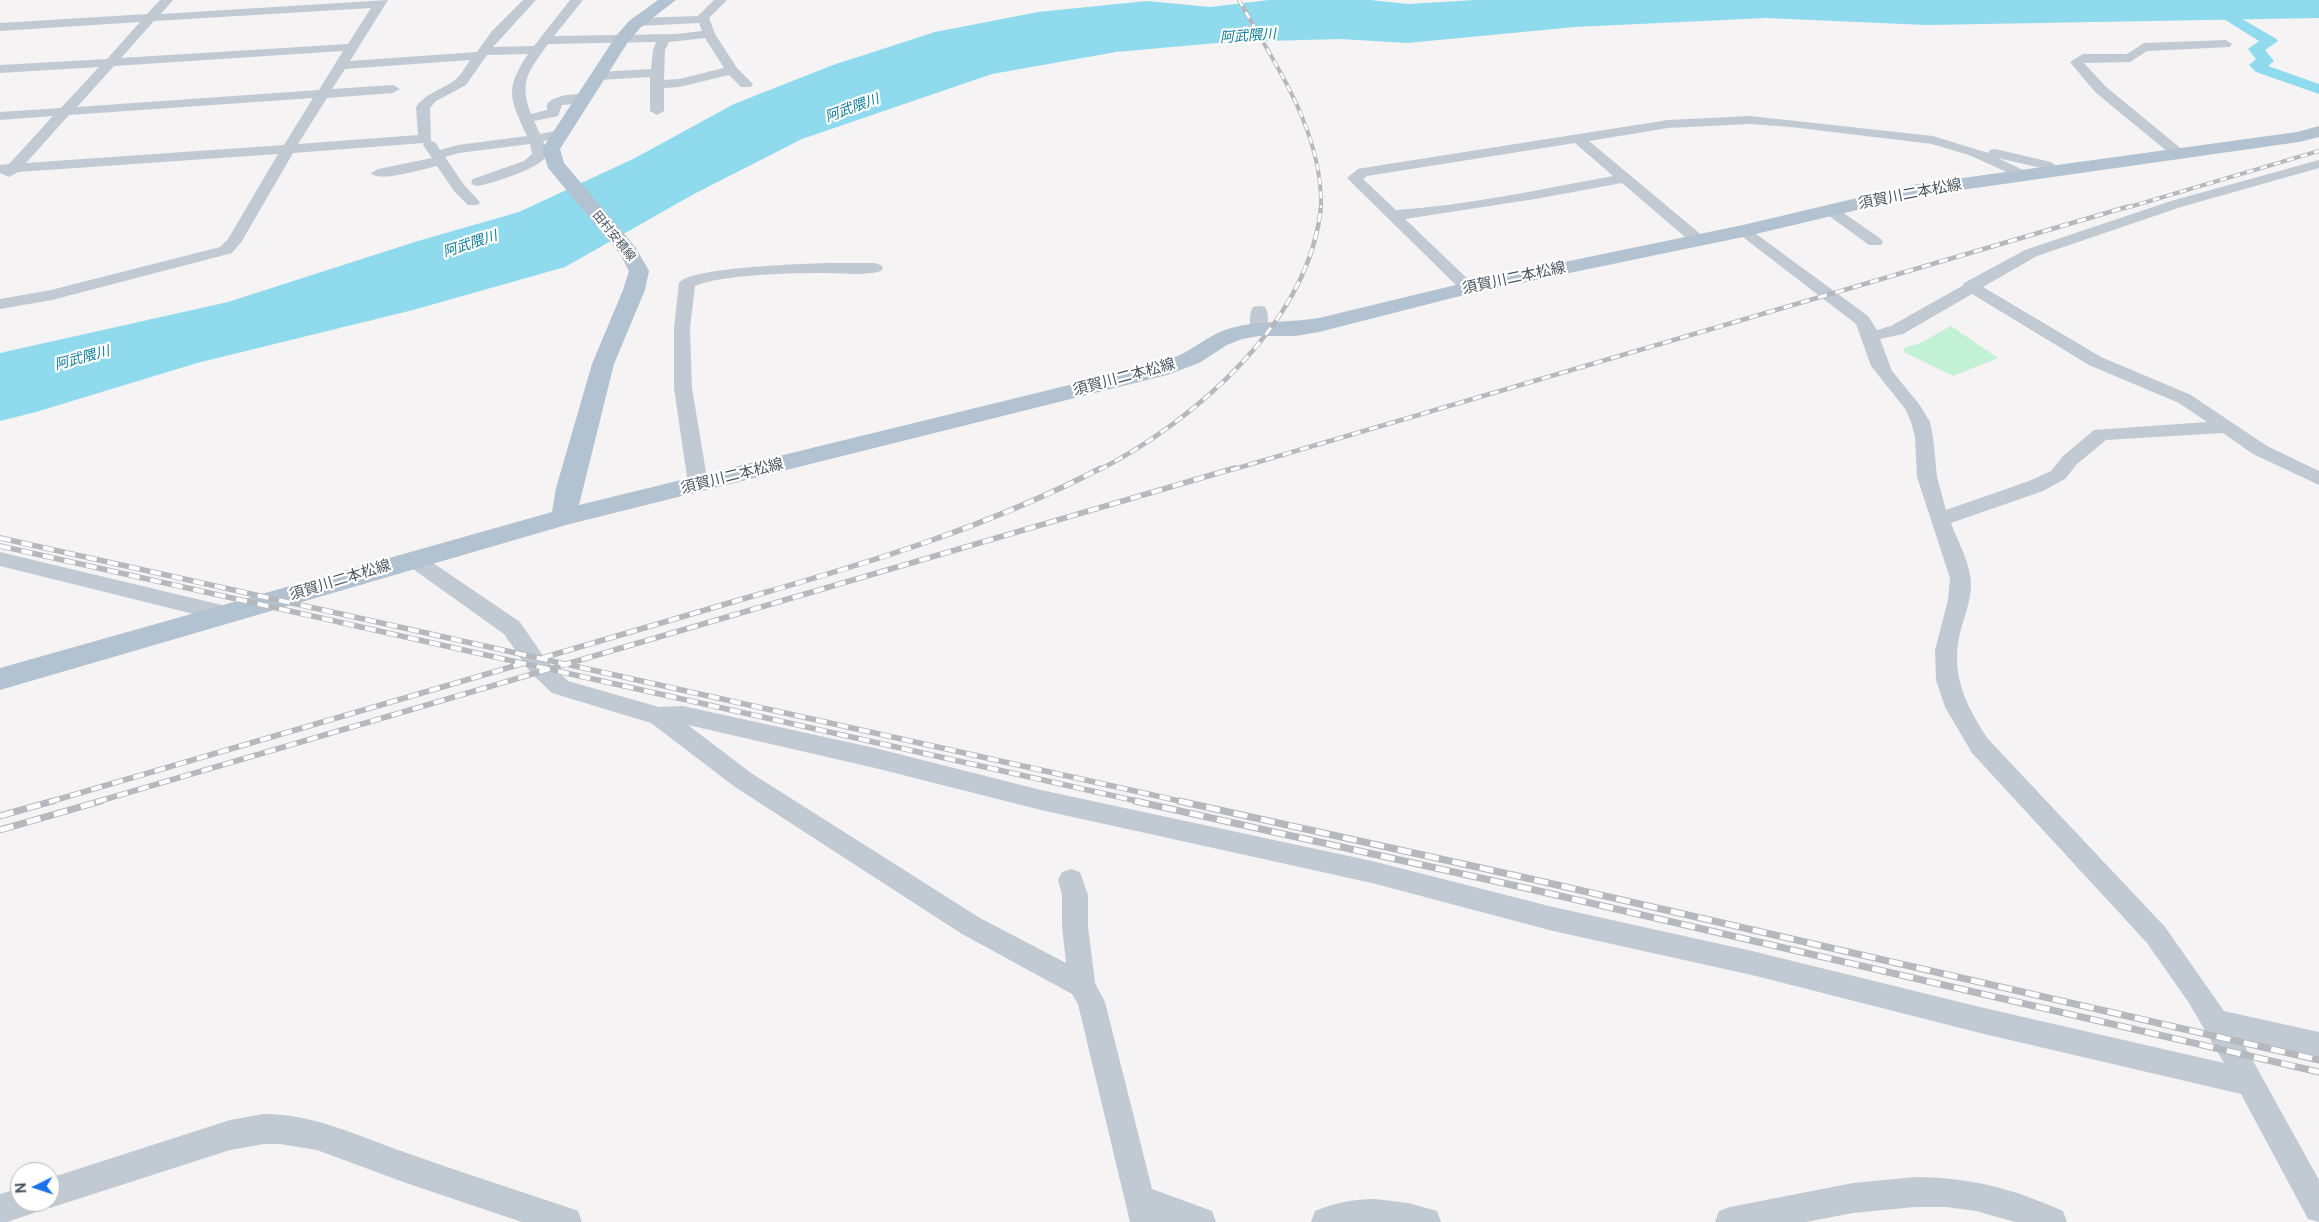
<!DOCTYPE html>
<html>
<head>
<meta charset="utf-8">
<style>
	body { margin:0 }
	#map { position:relative; width:2319px; height:1222px; overflow:hidden; background:#f5f3f3; font-family:"Public Sans",sans-serif }
	canvas { display:block }
	.north { position:absolute; left:10px; top:1162px; width:50px; height:50px; box-sizing:border-box; background:#fff; border:1px solid #b7bbc0; border-radius:50%; rotate:266deg; font-size:14px; font-weight:700; line-height:20px; text-align:center; color:#4a5661 }
	.north::after { content:''; display:block; margin:auto; width:18px; height:22px; background:#1a73e8; clip-path:polygon(50% 0,100% 100%,50% 72%,0 100%) }
</style>
</head>
<body>
<div id="map">
<canvas width="2319" height="1222"></canvas>
<div class="north">N</div>
</div>
<script>
const ctx = document.querySelector('canvas').getContext('2d');
ctx.lineJoin = 'round';
function paint(path, color) { ctx.fillStyle = color; ctx.fill(path, 'evenodd'); }
function stroke(path, color, width, dash) { ctx.strokeStyle = color; ctx.lineWidth = width; ctx.lineCap = dash ? 'butt' : 'round'; ctx.setLineDash(dash || []); ctx.stroke(path); }
function drawText(font, color, halo, rows, align = 'center') {
  ctx.font = font + ' "Public Sans","Noto Sans JP",sans-serif'; ctx.lineWidth = 4.5; ctx.setLineDash([]); ctx.textBaseline = 'middle'; ctx.strokeStyle = halo; ctx.fillStyle = color; for (const [text, x, y, turn = 0] of rows) {
    ctx.save(); ctx.translate(x, y); ctx.rotate((+turn || 0) * Math.PI / 180); ctx.textAlign = isNaN(turn) ? turn : align; if (halo) ctx.strokeText(text, 0, 0); ctx.fillText(text, 0, 0); ctx.restore();
  }
}
const green = new Path2D(`
	M1951 326 1998 358 1953 376 1904 352V348L1918 344Z`);
const water = new Path2D(`
	M1269 0H1370L1408 4 1475 0H2319V18L1926 25 1766 18 1575 27 1407 43 1341 39 1228 42 1116 52 992 74 802 139 694 194 565 267 413 310 197 363 36 412 0 421V353L228 302 418 241 519 212 635 158 734 104 833 65 935 32 1038 12 1147 1 1210 7Z`);
const river = new Path2D(`
	M2216 4 2275 38 2278 41 2265 50 2274 61 2268 66 2319 84V94L2256 72 2249 65 2256 59 2248 49 2259 41 2211 11 2209 8 2211 5Z`);
const minor = new Path2D(`
	M160 0H173L161 14 388 0 350 61 477 52 492 31 523 0H536L493 47 534 46 570 0H583L554 36 676 34 702 31 699 23 639 26 633 22 639 18 698 16 714 0H727L709 18 715 34 737 68 753 84 751 87H741L729 75 679 87 664 88V111L657 115 650 111V77L599 80 592 76 599 72 651 69 653 50 656 42 548 44C530 70 518 80 531 114L547 110V104C554 95 583 90 591 99L584 103 562 105 558 116 534 121 540 134 560 130 567 134 565 137 543 141C545 146 548 151 546 156 540 169 492 183 478 186L473 185 471 182 473 179 524 161 532 154 530 144 459 153 445 157 464 185 480 202 478 205H468L454 191 437 166C424 169 378 183 371 173L378 169 432 158 423 145 424 143 293 153 242 241 232 253 52 300 0 309V299L51 290 220 247 228 239 278 154 18 172 9 177 0 173V165L9 164 53 116 0 120V112L61 108 99 67 0 73V65L107 59 140 22 0 31V23L147 14ZM371 8 348 44 121 58 154 21ZM705 38 724 68 679 79 664 80 665 50 669 42ZM343 51 319 90 77 107 114 66ZM528 54C504 90 510 99 527 136L458 145 440 150 435 142 431 141 430 108 436 101 466 85 487 55ZM470 60C466 66 461 75 455 80 442 90 427 92 416 107L418 135 298 144 327 98 393 93 400 89 393 85 332 89 345 69ZM313 98 284 145 26 163 69 115Z
	M2226 40 2232 44 2230 47 2147 51 2130 62 2084 63 2105 86 2184 151 2186 154 2179 158 2174 157 2095 92 2070 62 2083 54H2127L2144 43Z
	M1750 116 1933 136 1988 153 1990 150 1995 149 2051 162 2063 171 2056 175 2041 168 1998 158 2027 172 2029 175 2027 178 2022 179 1969 155 1932 144 1791 127 1750 124 1668 128 1589 141 1704 237 1706 240 1704 243H1692L1622 183 1535 199 1405 219 1474 285 1476 288 1474 291H1462L1347 178 1358 169 1363 168 1668 120ZM1575 143 1613 176C1542 189 1469 205 1396 210L1363 179 1367 176Z
	M2319 160V168L2181 207 2037 256 1983 287 2101 357 2191 395 2267 446 2319 471V485L2253 454 2223 433 2106 440 2077 464 2065 479 2043 491 1951 523C1958 543 1971 563 1971 585 1971 601 1964 617 1960 633 1950 674 1966 706 1988 739L2165 927 2224 1011 2319 1032V1058L2242 1041 2319 1180V1222L2308 1219 2241 1094 1980 1033 1752 975 1553 931 1372 883 1041 810 875 768 688 725 751 773 980 918 1066 963 1062 926V895L1058 880 1062 872 1071 869 1080 872 1088 895V926L1095 983 1105 1002 1152 1189 1212 1211 1216 1222H1130L1078 1004 1072 994 962 934 735 787 651 723 552 693 530 672 504 634 406 564 403 559 406 554 413 552 420 554 520 622 546 660 568 681 659 707 683 706 875 748 1041 790 1372 861 1553 907 1752 951 1980 1007 2224 1063 2189 1003 2147 943 1972 753 1945 707 1936 680 1935 650 1948 600 1950 578 1917 477 1915 437 1911 422 1906 410 1871 366 1856 324 1735 231 1738 228H1748L1868 316 1877 330 1891 326 1962 286 1964 283 2025 250 2171 201ZM1972 294 2089 365 2179 403 2207 422 2094 430 2063 456 2051 471 2029 481 1946 510 1937 477 1933 437 1930 422 1919 404 1892 371 1880 339 1903 334Z
	M1830 205 1835 207 1881 239 1883 242 1881 245H1869L1825 213 1822 210Z
	M828 263H875L881 265 883 268 881 271C863 276 845 273 826 273 794 273 723 274 695 286L690 328 692 388 708 484 705 489 698 490 691 489 688 484 674 388V328L679 283C690 267 804 264 828 263Z
	M1259 306 1265 307C1269 313 1269 327 1265 333H1253C1249 327 1249 313 1253 307Z
	M0 552 226 606 234 608 237 614 234 620 226 622 0 566Z
	M264 1114C315 1114 360 1137 407 1153 460 1172 514 1189 567 1207L578 1211 582 1222H522L406 1183 317 1150 280 1144H264L230 1150 50 1208 39 1202H50V1178L230 1120Z
	M1915 1177C1973 1178 2011 1188 2063 1211L2067 1222H2015L1976 1211 1946 1207H1915L1853 1213 1806 1222H1715L1719 1211 1730 1207 1853 1183Z
	M20 1188V1202H38L34 1213 7 1222H0V1194Z
	M1375 1199 1408 1203 1437 1211 1441 1222H1311L1315 1211C1334 1203 1354 1199 1375 1199Z`);
const major = new Path2D(`
	M658 0H676L641 27 628 42 560 149 564 163 636 248 649 271 645 290 614 364 579 505 1151 365C1162 361 1174 358 1184 353 1200 344 1213 333 1231 328 1260 320 1290 323 1319 318L1468 282 1743 225 1912 185 2297 132 2319 126V137L2299 142 1912 197 1743 237 1468 294 1319 332 1295 336H1259L1242 339 1227 345 1199 363 1167 375 566 525 0 690V668L552 512 556 488 592 364 623 290 629 271 620 254 548 168 542 149 616 36 629 21Z`);
const railFar3 = new Path2D(`
	M1239 0C1275 65 1323 131 1321 208
	M2126 208 2319 151`);
const railFar2 = new Path2D(`
	M1099 470C1196 420 1310 321 1321 206
	M1231 470 2130 206`);
const railFar1 = new Path2D(`
	M0 538 1184 802
	M0 546 1141 802
	M542 658C610 638 678 618 746 598 868 563 988 527 1101 468
	M49 802 521 664
	M96 802 1235 468`);
const rail = new Path2D(`
	M1135 801 1530 889 2319 1072
	M1179 801 1531 879 2319 1060
	M0 816 53 801
	M0 830 101 801`);
const farStreetnames = [
	["田村安積線",614,236,51]
];
const farWaternames = [
	["阿武隈川",1248,36,-4],
	["阿武隈川",852,108,-20],
	["阿武隈川",470,244,-18],
	["阿武隈川",82,358,-15]
];
const streetNames = [
	["須賀川二本松線",1910,194,-11],
	["須賀川二本松線",1514,278,-12],
	["須賀川二本松線",1124,377,-15],
	["須賀川二本松線",732,476,-14],
	["須賀川二本松線",340,580,-17]
];
paint(green, '#c3f1d5');
paint(water, '#90daee');
paint(river, '#90daee');
paint(minor, '#c1cad2');
paint(major, '#b3c2d1');
stroke(railFar3, '#b5b8bd', 4);
stroke(railFar2, '#b5b8bd', 4.5);
stroke(railFar1, '#b5b8bd', 5.5);
stroke(rail, '#b5b8bd', 7);
stroke(railFar3, '#fff', 2.5, [7]);
stroke(railFar2, '#fff', 3, [9]);
stroke(railFar1, '#fff', 4, [11]);
stroke(rail, '#fff', 5, [14]);
drawText('12px', '#4a5661', '#fff', farStreetnames);
drawText('italic 14px', '#0c7c9b', '#fff', farWaternames);
drawText('15px', '#4a5661', '#fff', streetNames);
</script>
</body>
</html>
